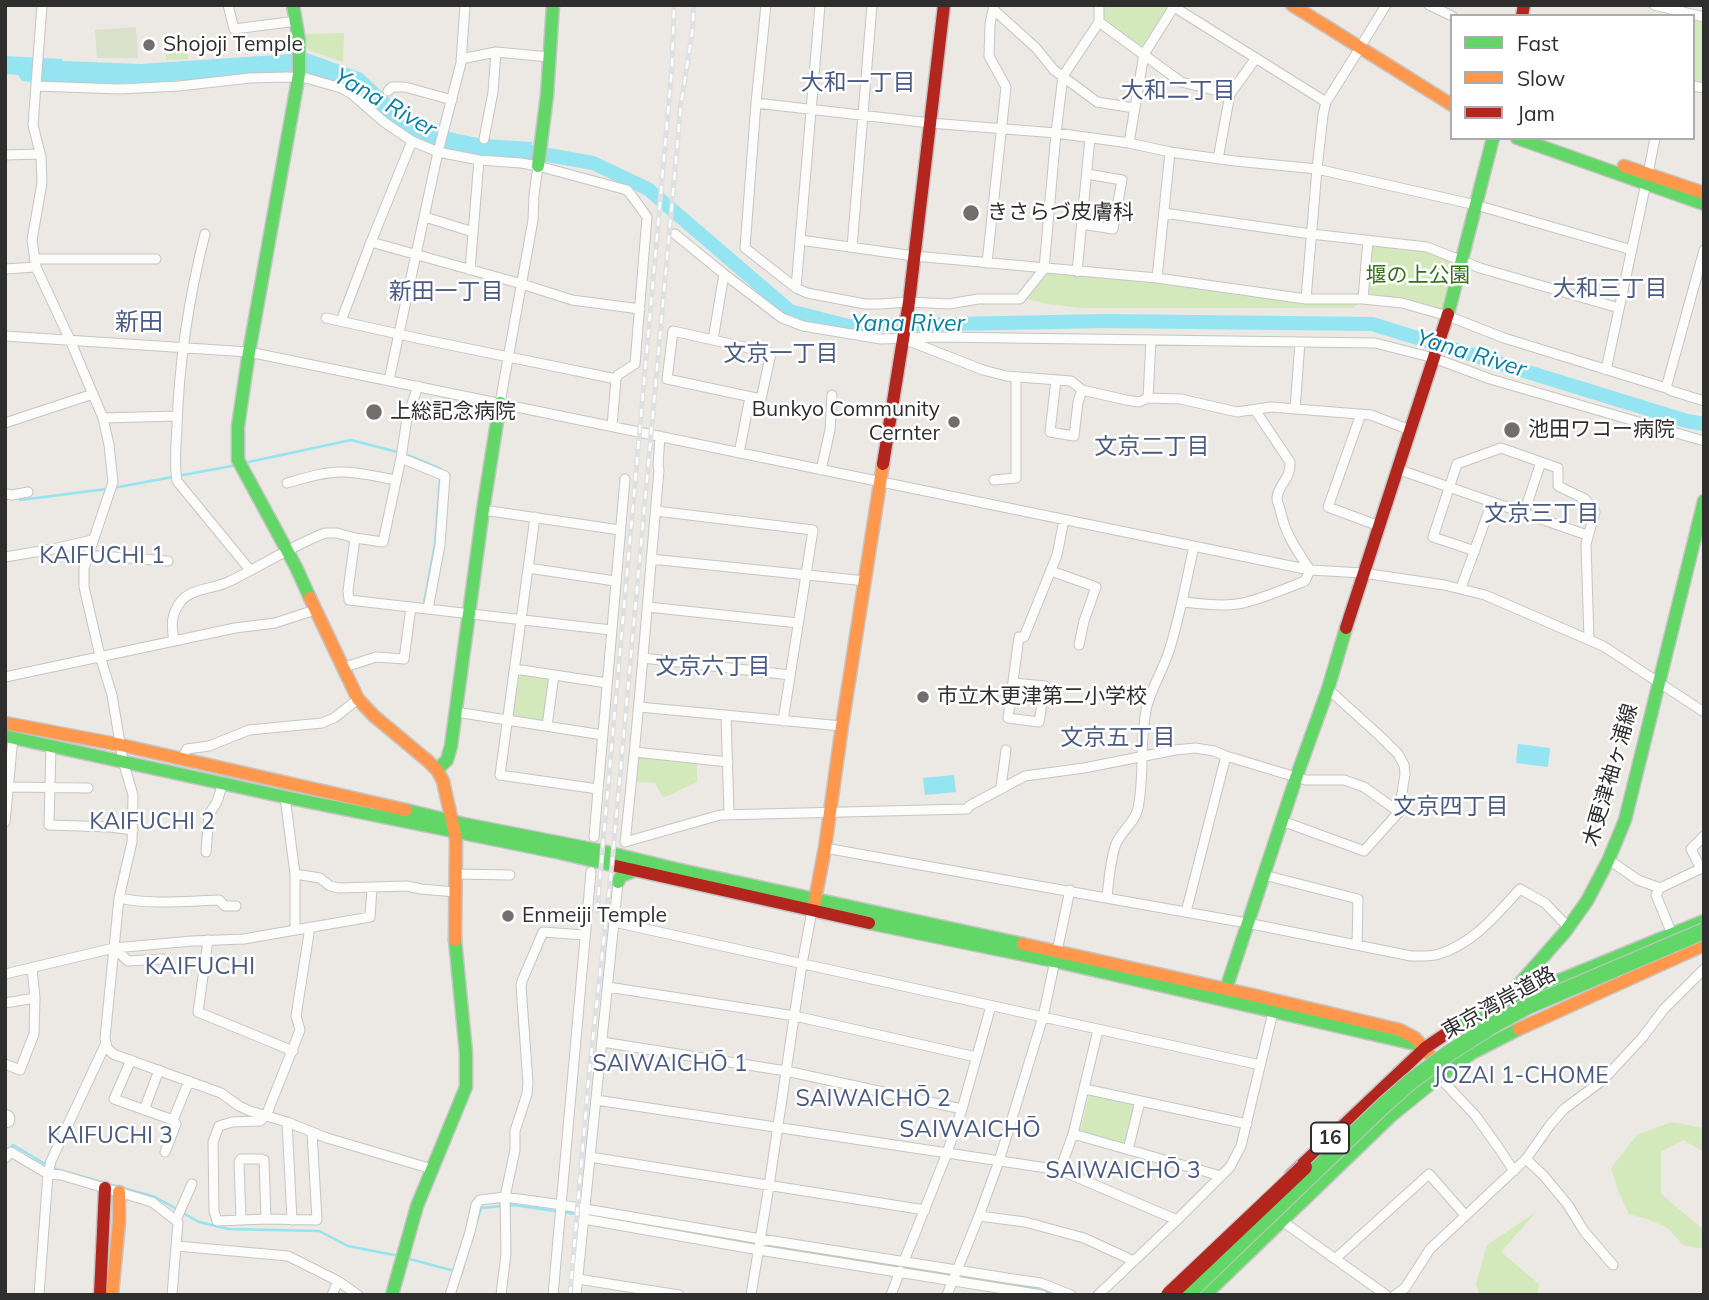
<!DOCTYPE html>
<html>
<head>
<meta charset="utf-8">
<style>
	body { margin:0 }
	#map { position:relative; width:1709px; height:1300px; overflow:hidden; background:#ece8e4; font-family:Mulish,sans-serif }
	canvas { display:block }
	.frame { position:absolute; inset:0; border:7px solid #2e2e2e; pointer-events:none }
	.legend { position:absolute; left:1450px; top:14px; width:245px; height:126px; box-sizing:border-box; background:#fff; border:2px solid #ababab; margin:0; padding:9px 12px; list-style:none; font-size:21px; color:#2e2e2e }
	.legend li { display:flex; align-items:center; gap:14px; height:35px }
	.legend b { width:35px; border:2px solid #ababab }
</style>
</head>
<body>
<div id="map">
<canvas width="1709" height="1300"></canvas>
<div class="frame"></div>
<ul class="legend">
<li><b style="height:9px;background:#63d668"></b>Fast</li>
<li><b style="height:9px;background:#ff974d"></b>Slow</li>
<li><b style="height:9px;background:#b3261e"></b>Jam</li>
</ul>
</div>
<script>
const ctx = document.querySelector('canvas').getContext('2d');
ctx.lineJoin = 'round';
function paint(path, color) { ctx.fillStyle = color; ctx.fill(path, 'evenodd'); }
function stroke(path, color, width, dash) { ctx.strokeStyle = color; ctx.lineWidth = width; ctx.lineCap = dash ? 'butt' : 'round'; ctx.setLineDash(dash || []); ctx.stroke(path); }
function drawText(font, color, halo, rows, align = 'center') {
  ctx.font = font + ' Mulish,"Noto Sans JP",sans-serif'; ctx.lineWidth = 5; ctx.setLineDash([]); ctx.textBaseline = 'middle'; ctx.strokeStyle = halo; ctx.fillStyle = color; for (const [text, x, y, turn = 0] of rows) {
    ctx.save(); ctx.translate(x, y); ctx.rotate((+turn || 0) * Math.PI / 180); ctx.textAlign = isNaN(turn) ? turn : align; if (halo) ctx.strokeText(text, 0, 0); ctx.fillText(text, 0, 0); ctx.restore();
  }
}
const green = new Path2D(`
	M1103 5H1162L1169 9 1143 51 1102 20Z
	M1693 19 1704 22V86L1693 83Z
	M344 33 343 62 308 50 305 34Z
	M186 37 188 59 166 60 164 38Z
	M1372 245 1427 252 1458 264 1444 311 1368 296Z
	M1045 271 1362 300 1353 308H1083L1047 304 1023 298Z
	M522 675 547 678 550 682 545 719 543 722 516 718 513 713 519 677Z
	M640 757 695 763 697 765V782L665 797 662 796 655 783 638 782 636 780 638 758Z
	M1092 1094 1136 1104 1127 1143 1124 1144 1080 1132 1089 1095Z
	M1672 1122 1704 1128V1152L1683 1140 1661 1152V1194L1704 1230V1249L1683 1245 1668 1228 1647 1219 1629 1214 1618 1190 1611 1168 1637 1135Z
	M1536 1212 1501 1252 1539 1284 1537 1295H1479L1476 1284 1487 1245Z`);
const cemetery = new Path2D(`
	M136 27 138 58H97L95 30Z`);
const water = new Path2D(`
	M307 53 362 73 392 101 408 112 439 128 457 134 484 139 532 142 530 160 479 158 444 150 415 138 385 119 342 84 305 73 289 72C227 77 165 83 102 84 75 84 48 84 22 81L18 75 5 74V56L62 59 63 61 140 64Z
	M1518 744 1550 748 1548 767 1516 763Z
	M954 775 956 792 925 795 923 778Z`);
const stream = new Path2D(`
	M244 463 351 440 405 454 441 469V471
	M113 488 237 465
	M20 500 107 489
	M424 603 435 544 440 478
	M10 1149 13 1145 52 1168 155 1197 177 1209
	M183 1213 199 1222 228 1229 319 1231 348 1246 399 1256
	M593 1216 766 1246 952 1274
	M475 1228 481 1208 513 1205 583 1215
	M406 1258 462 1273 465 1261
	M959 1275C991 1280 1024 1283 1055 1295`);
const river = new Path2D(`
	M514 149 593 163 648 189 790 311 848 326 1106 321 1372 324 1687 421 1704 424`);
const street = new Path2D(`
	M42 5 33 125 41 157 42 183 32 240 36 267 70 340 103 418 109 445 113 482 84 568V587L100 656 112 695 123 761 133 795 132 842 119 898 105 1038 107 1048 113 1054 221 1093 239 1106 250 1111 287 1122 327 1138 432 1169
	M228 5 234 29 297 21
	M766 5 756 103 745 248 796 288 807 293 865 304H880L909 302 949 304 978 299H1020L1044 269 1056 133 1063 76 1099 22V5
	M1171 5 1326 102
	M1429 5 1452 16
	M1654 5 1704 17
	M993 9 1036 48 1054 70 1097 102 1134 108
	M1099 22 1181 82 1230 94
	M1364 41 1386 5
	M461 59 496 52 549 57
	M36 86 120 89 179 86 250 78 287 77 306 78 341 88 352 94 384 122 412 141 438 152 479 160 521 163 538 166 627 190 632 196 647 217 635 364 618 375 616 379 612 426
	M1693 86 1704 88
	M388 91 392 87H405L452 100
	M756 103 930 123 1056 133 1129 143 1170 152 1235 161 1317 169 1476 205 1632 250
	M484 139 493 92 496 52
	M1129 143 1144 54 1175 5
	M5 155 40 154
	M1218 159 1230 94 1256 58
	M1648 174 1655 138
	M1164 213 1311 234 1427 247 1480 268 1619 308
	M425 217 473 232
	M1082 224 1113 229 1122 180 1087 174
	M205 234C189 297 179 361 177 427 176 445 174 464 177 481L250 570
	M675 234 724 274 782 318 803 326 881 339 936 337 1375 343 1434 358 1490 379 1704 441
	M800 240 914 256 1157 278 1306 299H1363L1402 303 1448 316 1504 338 1666 388 1672 391 1704 401
	M371 242 522 284 572 300 640 309
	M852 247 872 5
	M34 259H156
	M987 263 1006 87 989 56 990 24 994 5
	M5 269 36 267
	M470 270 479 160
	M1077 272 1090 138
	M1157 278 1170 152
	M796 288 820 5
	M1306 299 1317 169 1323 115 1326 102 1360 48
	M1363 299 1368 240
	M326 318 421 339 616 379
	M341 321 371 242 412 141
	M673 331 771 353 761 399 667 379Z
	M5 336 249 352 1310 570 1363 573 1444 585 1485 595 1603 646 1704 712
	M713 340 724 274
	M909 341 983 370 1006 376 1071 381 1082 390 1126 400 1139 402 1148 398 1181 399 1237 412 1271 407 1371 415 1410 430
	M1606 370 1646 183
	M389 380 438 152 461 63 465 5
	M1056 380 1050 432 1074 436 1078 402 1082 390
	M1666 388 1704 250
	M1148 398 1151 340
	M500 403 533 220 534 195 538 166
	M1295 409 1300 342
	M1361 414 1328 507 1379 526
	M103 418 177 416
	M5 423 93 394
	M660 436 658 466 659 470C648 594 639 718 625 842L720 815 967 809 969 806 1025 776 1084 768 1175 750 1195 748 1214 751 1226 756 1306 780H1344L1364 787 1399 812
	M739 453 750 397
	M401 458 445 476 440 545 428 609
	M1397 469 1587 535
	M821 470 830 430 832 395
	M994 480 1016 478V377
	M287 483C305 478 323 472 341 472 360 472 378 477 396 480
	M5 494 12 495 28 492
	M483 510 620 530
	M656 511 813 530 783 721
	M1524 513 1541 462
	M535 517 500 775 598 789
	M355 538 348 591 349 600 611 630
	M1475 551 1433 537 1457 464 1501 448 1558 468V486L1585 499 1595 512 1586 544 1589 639
	M87 555 168 561
	M5 557 53 549 92 540
	M651 559 866 581
	M528 568 615 581
	M1051 571 1096 587 1084 621 1079 645
	M1461 588 1492 502
	M1183 602C1202 604 1224 607 1243 603 1264 598 1285 589 1305 581L1310 570C1296 549 1285 534 1280 509 1279 506 1277 502 1277 498 1278 484 1291 480 1290 462L1255 410
	M648 607 798 623
	M174 641C171 625 171 613 182 600 193 588 214 589 228 582 260 567 291 546 325 533H337L355 538 383 542 401 458 407 418 418 386
	M643 658 790 675
	M342 668 376 657 404 659 411 607
	M515 669 607 683
	M5 677 174 641 235 628 275 623 315 610
	M1013 683 1045 686 1039 722 1008 718 1019 637H1024L1057 555 1064 520
	M639 707 842 726
	M456 712 603 735
	M726 715 729 814
	M547 726 554 675
	M51 746 49 825 110 827 133 830
	M635 752 728 762
	M182 759 187 749 209 746 249 730 322 723 334 718 358 699
	M9 787 88 788
	M1001 787 1006 750
	M285 797 295 874V930
	M1282 821 1364 851 1399 812 1405 774 1404 765 1398 754 1381 737 1328 689
	M5 822 13 737
	M594 837 625 479
	M825 848 1247 923 1411 956C1420 956 1430 957 1439 954 1473 944 1497 914 1520 889L1545 903 1569 928
	M206 852 209 814 217 802 221 789 224 784
	M1609 860 1638 880 1660 888 1704 867
	M1701 869 1691 849 1704 836
	M295 874 320 878 330 886 339 888 407 886 421 889 455 892
	M455 874 510 875
	M1264 875 1358 899 1357 945
	M1660 888 1656 895 1672 934
	M1107 897C1109 880 1110 860 1116 844 1122 830 1135 823 1138 808 1145 774 1139 739 1147 706 1152 687 1163 670 1169 651 1180 617 1186 582 1194 546
	M119 898C151 905 186 901 219 900L225 906H236
	M1186 912 1226 756
	M614 922 1260 1065
	M310 927 296 1016 300 1030 266 1116 260 1121 232 1122 219 1126 213 1142 214 1211 217 1221 266 1219 317 1220 312 1132
	M208 940 198 1012 293 1051
	M114 948 128 961 164 959
	M5 974 114 948 192 941 244 939 370 917 372 888
	M608 987 795 1016 976 1057
	M5 1003 35 998
	M602 1042 786 1071 962 1109
	M131 1060 114 1099 173 1120 176 1124 165 1152
	M5 1064 20 1070 34 1034 35 998 32 968
	M1439 1077 1475 1115 1498 1147 1514 1171
	M1085 1089 1247 1124
	M596 1100 1060 1170 1177 1220
	M144 1110 159 1070
	M5 1114 9 1116 10 1119 9 1122 5 1123
	M173 1120 189 1081
	M287 1122 292 1220
	M1073 1134 1221 1176
	M1128 1150 1140 1101
	M590 1157 925 1210
	M5 1158 11 1152 48 1174 61 1175 152 1202 178 1222 172 1295
	M1526 1159 1544 1176 1568 1205 1584 1231 1613 1265
	M1060 1170 1073 1134 1098 1030
	M979 1216 1025 1222 1084 1238 1134 1261
	M584 1219 759 1250 1042 1295
	M176 1220 192 1184
	M241 1220 239 1162 241 1159H261L264 1160 266 1219
	M1282 1221 1386 1295
	M177 1246 288 1256 338 1281 358 1295
	M1335 1259 1429 1174 1465 1215
	M904 1261 947 1153 962 1109 991 1006
	M578 1279 679 1295
	M39 1295 48 1174 51 1161 106 1043
	M332 1295 338 1281
	M450 1295 470 1232 476 1205 480 1200 505 1197 562 1205 761 1239 1013 1279 1041 1283 1071 1295
	M501 1295 506 1254 505 1197 515 1150V1131L527 1094 528 1083 521 986 522 981 543 932 585 935
	M553 1295 591 872
	M576 1295 618 882
	M751 1295 769 1186 802 964 812 911
	M891 1295 900 1271
	M947 1295 979 1216 999 1161 1043 1017 1070 890
	M1098 1295 1177 1220 1230 1167 1241 1146 1273 1012
	M1395 1295 1405 1288 1430 1249 1526 1159 1550 1125 1564 1109 1603 1080 1642 1038 1664 1009 1704 969`);
const fast = new Path2D(`
	M293 5 299 40V74L249 352 238 426V460L296 567 310 598
	M1517 138 1704 204
	M538 166 547 95 553 5
	M1448 314 1493 138
	M5 736 285 797 556 852 616 866
	M437 770 447 760 451 746 483 510 500 403
	M406 810 464 824 602 851 676 869 1023 944
	M618 882 621 876 636 870
	M869 923 1054 961 1415 1044
	M1224 995 1296 778 1328 689 1346 628
	M1510 1005 1514 990 1565 932 1587 901 1608 861 1625 820 1704 501
	M1453 1029 1543 987 1704 921
	M392 1295 417 1206 466 1087V1053L455 940
	M1205 1295 1392 1115 1439 1077 1472 1053 1519 1029`);
const slow = new Path2D(`
	M1292 5 1452 105
	M1624 166 1704 193
	M310 598 358 699 374 716 428 761 437 770 443 781 456 839 455 940
	M5 723 121 745 406 810
	M814 905 825 848 842 726 883 464
	M1023 944 1257 996 1400 1030 1415 1038 1429 1054
	M1519 1029 1704 945
	M112 1295 119 1222V1192`);
const jam = new Path2D(`
	M1522 16 1524 5
	M883 464 909 302 944 5
	M1346 628 1448 314
	M616 866 869 923
	M1291 1175 1425 1048 1453 1029
	M100 1295 105 1188`);
const rail = new Path2D(`
	M597 911 672 67 674 5
	M570 1295 589 1074 612 864 681 104 692 34 694 5`);
const fastBridge = new Path2D(`
	M1186 1295 1384 1105 1410 1082 1449 1053 1498 1022 1528 1006 1704 931`);
const jamBridge = new Path2D(`
	M1169 1295 1304 1167`);
const markers = [
	[149,45,7,"#706f6e"],
	[971,213,9,"#706f6e"],
	[374,412,9,"#706f6e"],
	[954,422,7,"#706f6e"],
	[1512,430,9,"#706f6e"],
	[923,697,7,"#706f6e"],
	[508,916,7,"#706f6e"]
];
const shields = [
	[1330,1138,38]
];
const shieldNames = [
	["16",1330,1138]
];
const poiNames = [
	["Shojoji Temple",163,45],
	["きさらづ皮膚科",987,213],
	["Bunkyo Community",940,410,"right"],
	["Cernter",940,434,"right"],
	["上総記念病院",390,412],
	["池田ワコー病院",1528,430],
	["市立木更津第二小学校",937,697],
	["Enmeiji Temple",522,916]
];
const parkNames = [
	["堰の上公園",1418,276]
];
const streetNames = [
	["木更津袖ヶ浦線",1611,775,-74],
	["東京湾岸道路",1499,1003,-29]
];
const neighbourhoodNames = [
	["大和一丁目",858,83],
	["大和二丁目",1178,91],
	["大和三丁目",1610,289],
	["新田一丁目",446,292],
	["文京一丁目",781,354],
	["文京二丁目",1152,447],
	["文京三丁目",1542,514],
	["KAIFUCHI 1",102,556],
	["文京六丁目",713,667],
	["文京五丁目",1118,738],
	["文京四丁目",1451,807],
	["KAIFUCHI 2",152,822],
	["SAIWAICHŌ 1",670,1064],
	["JOZAI 1-CHOME",1521,1076],
	["SAIWAICHŌ 2",873,1099],
	["KAIFUCHI 3",110,1136],
	["SAIWAICHŌ 3",1123,1171]
];
const waterNames = [
	["Yana River",385,103,30],
	["Yana River",908,324],
	["Yana River",1471,354,17]
];
const quarterNames = [
	["新田",139,323],
	["KAIFUCHI",200,967],
	["SAIWAICHŌ",970,1130]
];
paint(green, '#d3e9bb');
paint(cemetery, '#dae1cb');
paint(water, '#94e4f1');
stroke(stream, '#94e4f1', 2.5);
stroke(river, '#94e4f1', 14);
stroke(street, '#c6c5c5', 11);
stroke(fast, '#c6c5c5', 15);
stroke(slow, '#c6c5c5', 15);
stroke(jam, '#c6c5c5', 15);
stroke(street, '#fcfcfb', 9);
stroke(fast, '#63d668', 12);
stroke(slow, '#ff974d', 12);
stroke(jam, '#b3261e', 12);
stroke(rail, '#dfe0e1', 5);
stroke(rail, '#fff', 2.5, [8]);
stroke(fastBridge, '#c6c5c4', 18, []);
stroke(jamBridge, '#c6c5c4', 18, []);
stroke(fastBridge, '#63d668', 16);
stroke(jamBridge, '#b3261e', 16);
for (const [x, y, r, color] of markers) { const dot = new Path2D(); dot.arc(x, y, r, 0, 2 * Math.PI); ctx.fillStyle = color; ctx.fill(dot); stroke(dot, '#fff', 2.5); }
for (const [x, y, w] of shields) { const box = new Path2D(); box.roundRect(x - w / 2, y - 15.5, w, 31, 5); ctx.fillStyle = '#fff'; ctx.fill(box); stroke(box, '#2e2e2e', 2); }
drawText('bold 19px', '#2e2e2e', null, shieldNames);
drawText('21px', '#2e2e2e', '#fff', poiNames, 'left');
drawText('21px', '#357217', '#fff', parkNames);
drawText('21px', '#2e2e2e', '#fff', streetNames);
drawText('23px', '#4a5b83', '#fff', neighbourhoodNames);
drawText('italic 23px', '#0680a2', '#fff', waterNames);
drawText('24px', '#4a5b83', '#fff', quarterNames);
</script>
</body>
</html>
